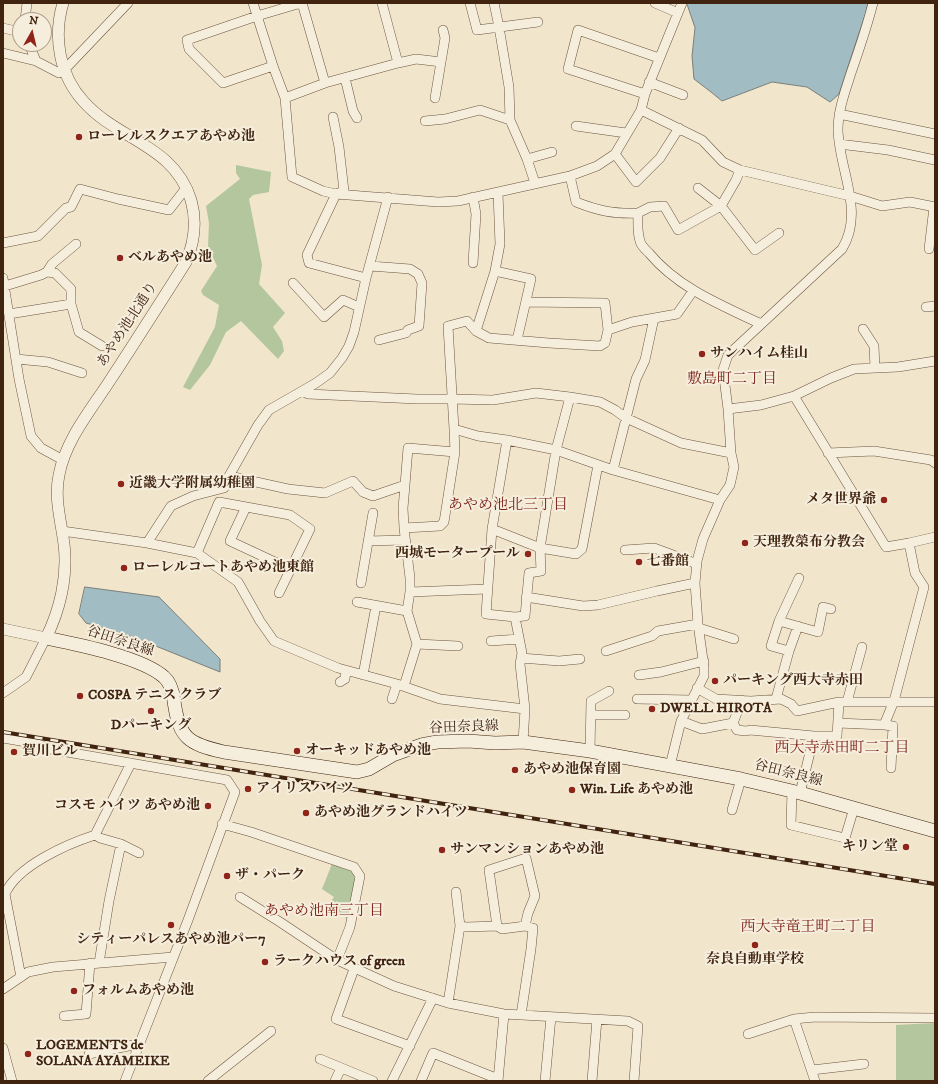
<!DOCTYPE html>
<html>
<head>
<meta charset="utf-8">
<style>
	body { margin:0 }
	#map { position:relative; width:938px; height:1084px; overflow:hidden; background:#f1e5cb; font-family:"IM FELL DW Pica",serif }
	canvas { display:block }
	.frame { position:absolute; inset:0; border:4px solid #402410; pointer-events:none }
	.north { position:absolute; left:12px; top:12px; width:40px; height:40px; box-sizing:border-box; background:#f6eedd; border:1px solid #ad9d8b; border-radius:50%; rotate:8deg; font-size:11px; font-weight:700; line-height:16px; text-align:center; color:#402410 }
	.north::after { content:''; display:block; margin:auto; width:14px; height:18px; background:#8f2418; clip-path:polygon(50% 0,100% 100%,50% 72%,0 100%) }
</style>
</head>
<body>
<div id="map">
<canvas width="938" height="1084"></canvas>
<div class="frame"></div>
<div class="north">N</div>
</div>
<script>
const ctx = document.querySelector('canvas').getContext('2d');
ctx.lineJoin = 'round';
function paint(path, color) { ctx.fillStyle = color; ctx.fill(path, 'evenodd'); }
function stroke(path, color, width, dash) { ctx.strokeStyle = color; ctx.lineWidth = width; ctx.lineCap = dash ? 'butt' : 'round'; ctx.setLineDash(dash || []); ctx.stroke(path); }
function drawText(font, color, halo, rows, align = 'center') {
  ctx.font = font + ' "IM FELL DW Pica","Noto Serif JP",serif'; ctx.lineWidth = 4; ctx.setLineDash([]); ctx.textBaseline = 'middle'; ctx.strokeStyle = halo; ctx.fillStyle = color; for (const [text, x, y, turn = 0] of rows) {
    ctx.save(); ctx.translate(x, y); ctx.rotate((+turn || 0) * Math.PI / 180); ctx.textAlign = isNaN(turn) ? turn : align; if (halo) ctx.strokeText(text, 0, 0); ctx.fillText(text, 0, 0); ctx.restore();
  }
}
const green = new Path2D(`
	M236 165 271 172 269 192 253 195 249 199 262 265 259 284 285 313 273 327 282 341 284 351 278 359 241 321 226 332 210 365 190 390 183 387 215 327 219 305 203 295 201 291 217 266 208 247 209 223 206 206 240 179 236 173Z
	M332 864 353 872 356 877 348 919 327 907 334 897 322 889Z
	M935 1023V1081H896V1025Z`);
const water = new Path2D(`
	M687 3H868L866 12 839 94 830 102 807 87 772 82 722 101 711 92 694 79 692 56 695 28Z
	M85 587 159 597 220 659V672L136 638 86 623 79 614Z`);
const minor = new Path2D(`
	M253 3 273 66 223 83 189 49 187 40 257 16 301 3
	M302 3 325 83
	M470 3 477 30 538 22
	M494 3 499 27 509 87 510 120 527 159 535 183
	M655 3 678 13
	M25 20 27 3
	M3 28 20 32
	M29 44 36 61 59 73 69 65 128 3
	M3 53 36 61
	M398 63 416 59 441 62
	M273 66 285 98 292 177 323 191 336 194 438 202 458 201 570 176 597 166 615 154 641 110 645 94 682 3
	M345 78 353 111 357 118
	M649 82 683 95
	M645 94 568 69 578 30 659 58
	M285 98 325 83 398 63 382 3
	M435 98 445 38 443 30
	M641 110 702 140 723 162 740 170 850 196 882 206 910 202 935 207
	M839 114 935 134
	M333 117 339 147 344 191 336 194 307 255 309 263 366 278
	M425 121 445 119 480 110 510 120
	M576 126 626 133
	M839 144 888 150 935 160
	M615 154 636 182 660 158 679 128
	M527 159 552 152
	M570 176 576 202C599 211 613 214 638 213 638 223 637 232 640 241 641 246 646 250 649 253 678 288 721 305 761 324
	M698 188 721 206 755 250 779 233
	M473 197 476 214 473 263
	M638 213 650 207 664 206 678 230 721 206 736 180 740 170
	M3 243 38 236 66 208 71 207 80 189 118 199 169 210 186 188
	M929 249 934 207
	M370 266 410 269 418 274 422 283 419 326 408 330 406 333 379 340
	M495 271 531 279 517 340
	M47 272 55 273 71 289V304L79 332 102 346
	M3 278 19 379 31 436 41 448 63 460
	M293 283 324 317 343 300 359 307
	M5 286 41 275 47 272 52 264 76 244
	M526 302 605 303 608 330
	M926 307 935 306
	M9 314 71 304
	M863 329 874 346 875 368
	M476 331 495 271 500 244 498 193
	M16 359 48 362 82 373
	M302 391 308 394 417 399H452L493 400 536 393 570 397 600 402 615 410 626 418 681 443 731 453
	M794 396 886 547 909 543 915 573 924 587 894 701 884 725 838 723
	M728 409 761 405 794 396 831 378 854 369 898 367 935 361
	M454 429 478 436 507 440 556 450 613 470 720 500
	M507 440 492 529 486 614 515 617
	M828 453 874 451 931 460 935 463
	M613 470 636 379 645 360 654 318
	M229 476 288 489 325 493 353 481 363 492 373 496 405 485 403 508 404 528
	M405 485 408 448 455 452
	M246 507 230 541 290 569
	M492 529 540 548 576 554 582 549 598 465
	M62 531 147 543 197 553 238 582 260 621 274 641 338 668 397 684 440 699 525 709
	M368 541 405 540
	M147 543 171 506 193 496 224 488 229 476 258 425 269 410 316 383 330 373 342 358 349 346 354 332 366 278 388 197
	M909 543 935 537
	M625 550 654 548 697 564
	M197 553 219 502 290 515 310 529 279 593
	M361 583 373 513
	M410 592 487 589
	M526 597 583 606 598 605 657 591 695 583
	M357 602 407 611
	M779 621 818 632 823 607 831 609
	M699 628 734 639
	M491 641 519 639
	M417 644 458 646
	M606 651 652 636 658 631 698 624
	M789 651 771 646 779 621 799 578
	M521 658 559 661 580 659
	M363 675 376 606
	M639 675 661 672 704 661
	M340 682 345 679 346 671
	M404 686 417 644 407 611 410 592V578L404 528 440 526 444 522 455 452 454 429 448 326 467 321 476 331 489 338 549 343 600 346 605 343 608 330 632 322 677 314 693 291
	M697 688 716 699 751 701 781 699 791 704 797 711 839 702H935
	M3 693 26 677 46 638
	M392 699 397 684
	M637 699 691 700
	M776 699 789 651 798 626
	M847 702 862 647
	M591 715H625
	M681 721 702 729 733 723 742 700
	M733 723 737 730 746 731 750 730 814 736H837L839 702
	M884 725 893 726 891 768
	M3 738 38 744 50 749 227 780 235 792 188 920 125 1081
	M523 742 525 709 520 664 522 653 515 617 525 616 529 573 541 571 540 548 556 450 570 397
	M590 751 591 701 609 691
	M670 766 681 721 704 676V667L698 624 695 583 697 561 703 539 720 500 730 485 734 467 731 453 728 409 723 370 728 355 842 249C865 212 839 170 838 130 838 110 845 92 851 73 859 50 867 27 873 3
	M792 791 791 825 845 838 854 808
	M800 793 814 736
	M732 810 741 779
	M222 824 251 832 354 867 360 876 350 927 337 960
	M95 835 131 763
	M456 892 460 926
	M240 897 280 922 337 960 394 986 448 1003 504 1014 628 1021 638 1026 634 1081
	M497 926 489 870 526 858 535 896 528 913 525 926
	M99 963 109 901 121 844
	M354 969 336 1019 410 1046
	M21 977 5 894C17 866 67 844 95 835L100 838 121 844 139 853
	M3 989 28 972 53 967 173 957
	M448 1003 460 926 466 927 497 926 502 929 525 926 533 928 531 949 521 1015
	M64 1016 86 1014 90 963
	M794 1019 815 1081
	M748 1034 794 1019 815 1017 935 1018
	M3 1048 12 1081
	M89 1054 138 1044
	M320 1059 373 1081
	M812 1070 864 1064
	M208 1081 271 1031
	M335 1081 341 1068
	M392 1081 433 998
	M421 1081 433 1053 498 1079
	M498 1081 504 1014
	M545 1081 551 1017
	M592 1081 597 1019`);
const tertiary = new Path2D(`
	M3 629 46 638C60 610 68 576 64 544 61 521 54 498 59 475 65 442 89 412 107 385 134 344 160 303 186 262 194 243 197 221 191 200 174 145 118 140 84 102 59 75 53 37 63 3`);
const secondary = new Path2D(`
	M46 638C75 644 142 657 164 677 171 683 173 692 174 701 179 738 188 744 224 752L357 772 369 769 393 755 421 745 437 742 468 741 495 743 523 742 590 751 741 779 800 793 935 831`);
const rail = new Path2D(`
	M3 732 935 884`);
const markers = [
	[79,137,4,"#8f2418"],
	[120,258,4,"#8f2418"],
	[702,354,4,"#8f2418"],
	[121,484,4,"#8f2418"],
	[884,500,4,"#8f2418"],
	[745,543,4,"#8f2418"],
	[528,554,4,"#8f2418"],
	[639,562,4,"#8f2418"],
	[124,568,4,"#8f2418"],
	[715,681,4,"#8f2418"],
	[80,696,4,"#8f2418"],
	[652,709,4,"#8f2418"],
	[151,711,4,"#8f2418"],
	[297,751,4,"#8f2418"],
	[14,752,4,"#8f2418"],
	[515,770,4,"#8f2418"],
	[248,789,4,"#8f2418"],
	[572,790,4,"#8f2418"],
	[208,806,4,"#8f2418"],
	[306,813,4,"#8f2418"],
	[906,847,4,"#8f2418"],
	[442,850,4,"#8f2418"],
	[227,876,4,"#8f2418"],
	[171,925,4,"#8f2418"],
	[755,945,4,"#8f2418"],
	[265,962,4,"#8f2418"],
	[74,991,4,"#8f2418"],
	[28,1054,4,"#8f2418"]
];
const poiNames = [
	["ローレルスクエアあやめ池",87,137],
	["ベルあやめ池",128,258],
	["サンハイム桂山",710,354],
	["近畿大学附属幼稚園",129,484],
	["メタ世界爺",876,500,"right"],
	["天理教榮布分教会",753,543],
	["西城モータープール",520,554,"right"],
	["七番館",647,562],
	["ローレルコートあやめ池東館",132,568],
	["パーキング西大寺赤田",723,681],
	["COSPA テニス クラブ",88,696],
	["DWELL HIROTA",660,709],
	["Dパーキング",151,726,"center"],
	["オーキッドあやめ池",305,751],
	["賀川ビル",22,752],
	["あやめ池保育園",523,770],
	["アイリスハイツ",256,789],
	["Win. Life あやめ池",580,790],
	["コスモ ハイツ あやめ池",200,806,"right"],
	["あやめ池グランドハイツ",314,813],
	["キリン堂",898,847,"right"],
	["サンマンションあやめ池",450,850],
	["ザ・パーク",235,876],
	["シティーパレスあやめ池パー7",171,940,"center"],
	["奈良自動車学校",755,960,"center"],
	["ラークハウス of green",273,962],
	["フォルムあやめ池",82,991],
	["LOGEMENTS de",36,1046],
	["SOLANA AYAMEIKE",36,1062]
];
const streetNames = [
	["あやめ池北通り",128,325,-57],
	["谷田奈良線",120,642,18],
	["谷田奈良線",464,728,-2],
	["谷田奈良線",788,774,14]
];
const neighbourhoodNames = [
	["敷島町二丁目",732,380],
	["あやめ池北三丁目",508,506],
	["西大寺赤田町二丁目",842,749],
	["あやめ池南三丁目",324,912],
	["西大寺竜王町二丁目",808,928]
];
paint(green, '#b3c69d');
paint(water, '#a1bcc2');
stroke(water, '#7a7f7b', 1);
stroke(minor, '#6c543f', 10);
stroke(tertiary, '#6c543f', 12);
stroke(secondary, '#402410', 14);
stroke(minor, '#f6eedd', 9);
stroke(tertiary, '#f6eedd', 11);
stroke(secondary, '#f6eedd', 13);
stroke(rail, '#402410', 4);
stroke(rail, '#f6eedd', 2.5, [8]);
for (const [x, y, r, color] of markers) { const dot = new Path2D(); dot.arc(x, y, r, 0, 2 * Math.PI); ctx.fillStyle = color; ctx.fill(dot); stroke(dot, '#f6eedd', 1.5); }
drawText('bold 14px', '#402410', '#f6eedd', poiNames, 'left');
drawText('14px', '#402410', '#f6eedd', streetNames);
drawText('15px', '#7a1f14', '#f6eedd', neighbourhoodNames);
</script>
</body>
</html>
